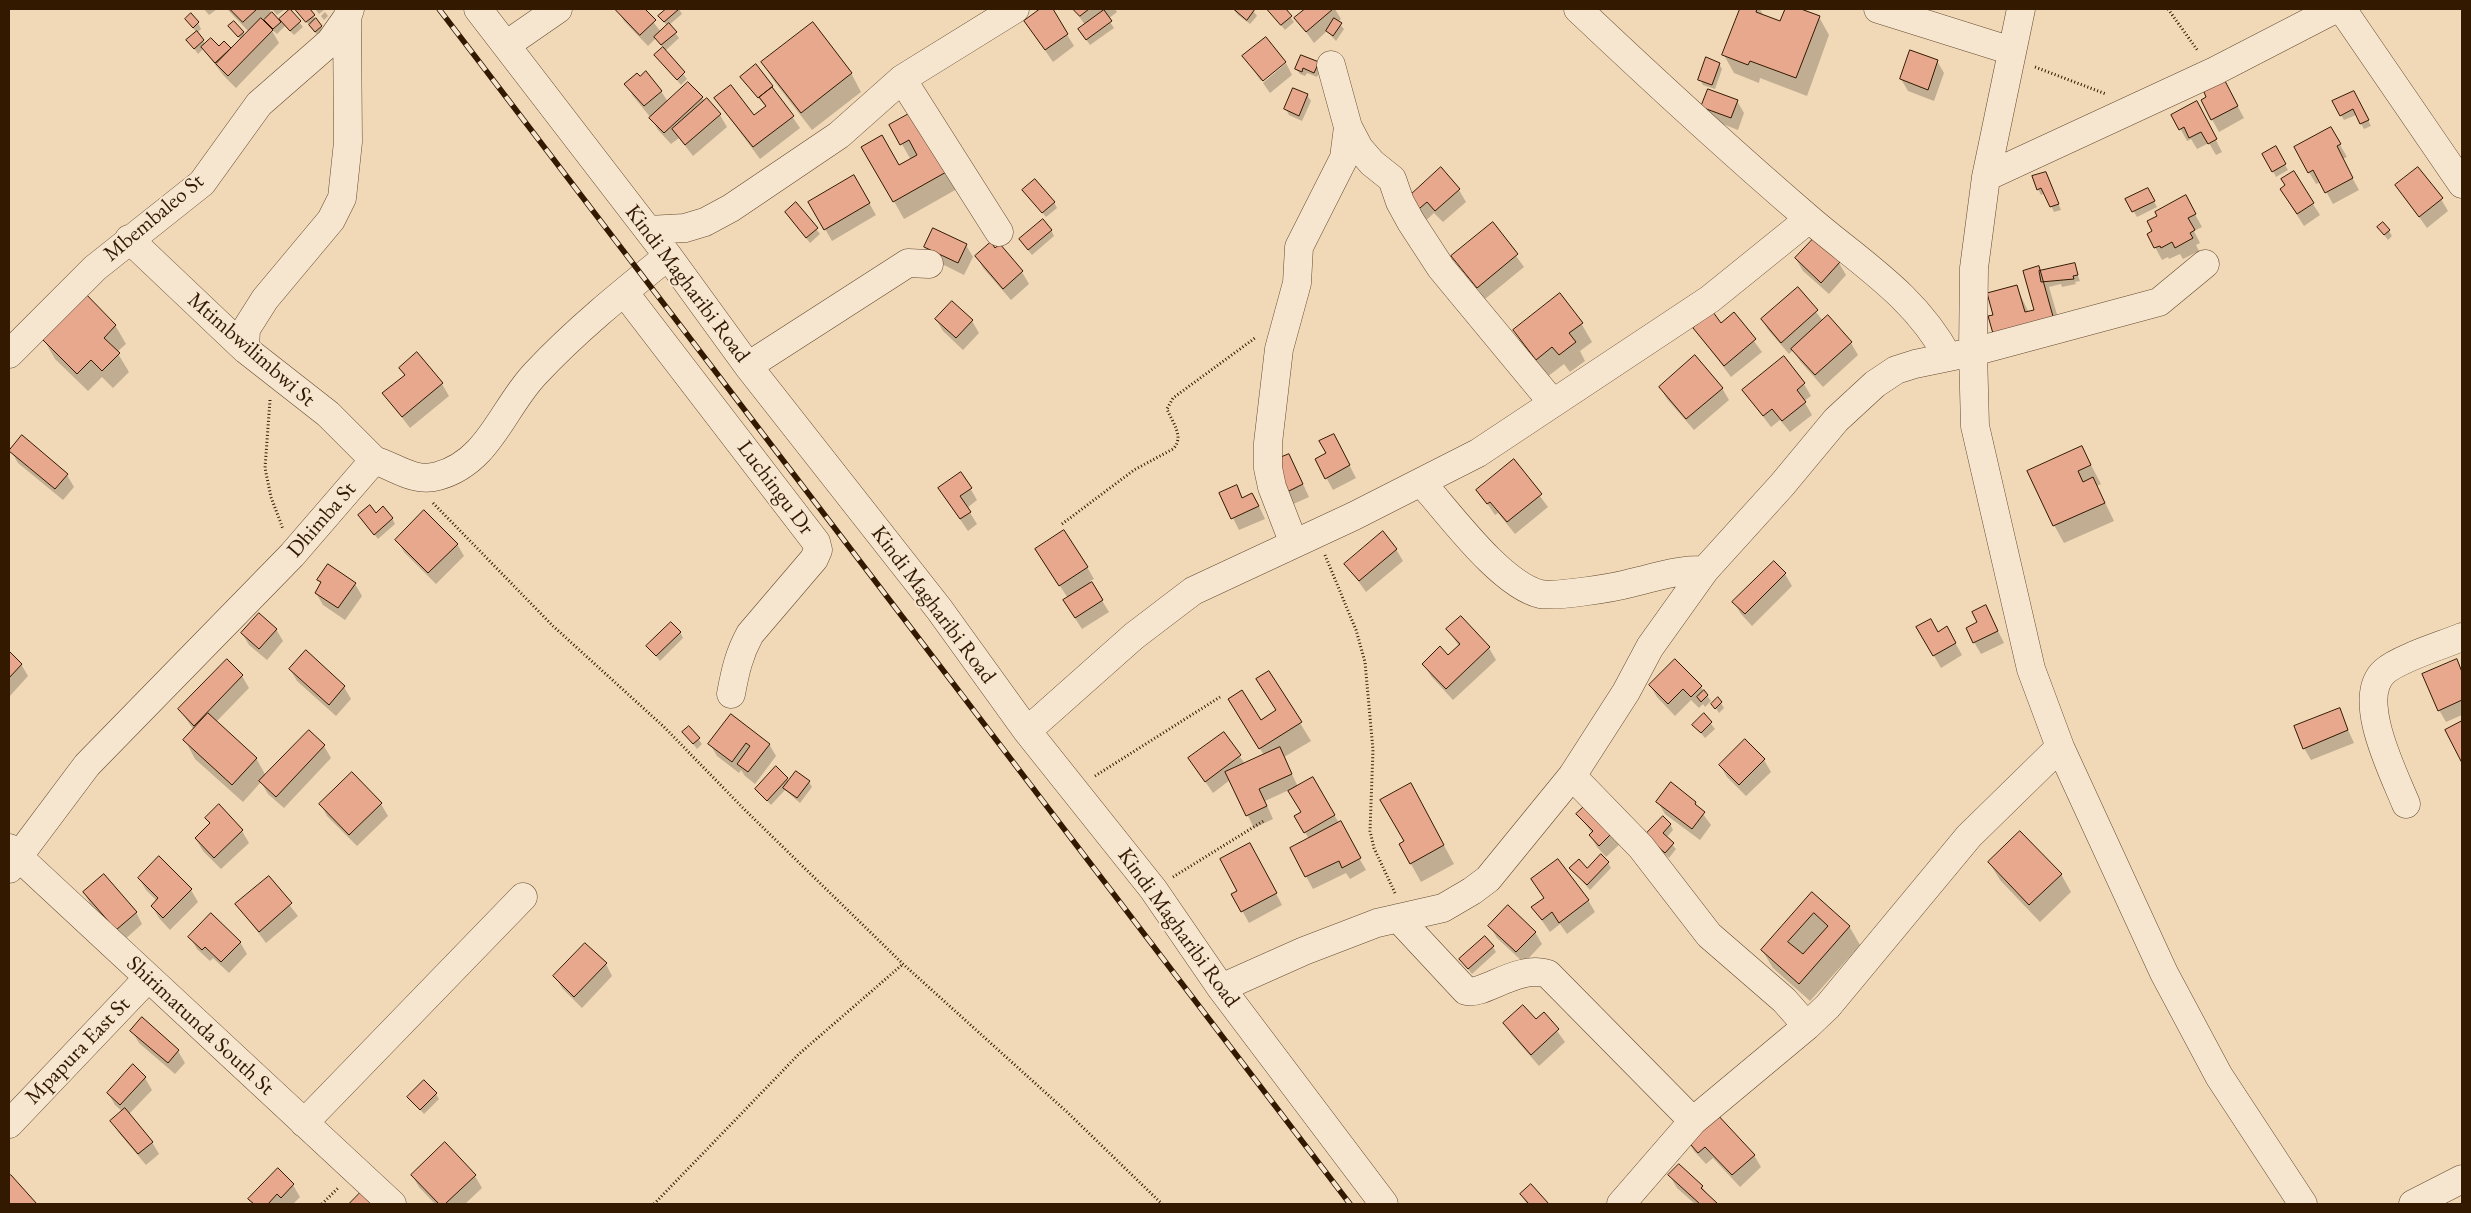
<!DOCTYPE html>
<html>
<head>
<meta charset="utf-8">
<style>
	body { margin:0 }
	#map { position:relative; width:2471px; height:1213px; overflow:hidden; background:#f1d9b7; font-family:"EB Garamond",serif }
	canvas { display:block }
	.frame { position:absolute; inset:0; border:10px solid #321900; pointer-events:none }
</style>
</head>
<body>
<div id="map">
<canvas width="2471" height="1213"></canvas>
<div class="frame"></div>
</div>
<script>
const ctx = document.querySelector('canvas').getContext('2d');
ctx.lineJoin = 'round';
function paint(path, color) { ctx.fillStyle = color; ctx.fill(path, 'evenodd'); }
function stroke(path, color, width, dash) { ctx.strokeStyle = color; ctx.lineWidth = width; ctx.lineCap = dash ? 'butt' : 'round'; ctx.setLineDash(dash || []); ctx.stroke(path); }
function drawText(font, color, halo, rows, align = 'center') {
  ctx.font = font + ' "EB Garamond",serif'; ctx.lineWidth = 4; ctx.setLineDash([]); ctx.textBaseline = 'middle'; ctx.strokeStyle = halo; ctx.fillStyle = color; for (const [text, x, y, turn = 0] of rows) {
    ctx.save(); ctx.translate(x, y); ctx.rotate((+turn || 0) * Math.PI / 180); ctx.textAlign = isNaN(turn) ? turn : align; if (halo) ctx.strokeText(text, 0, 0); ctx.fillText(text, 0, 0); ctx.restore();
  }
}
const shadow = new Path2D(`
	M204 9H217L209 15Z
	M227 9H269L278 21 290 11 303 27 294 35 285 26 277 34 271 29 279 43 236 88 224 76 203 49 198 54 188 40 197 33 186 20 198 23 201 29 197 33 206 45 231 51 241 40 230 26 243 32 245 36 249 32ZM265 19 270 28 262 22Z
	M272 9H284V10L277 15Z
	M296 9H308L325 32 319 37Z
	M315 9H323L324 10 319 14Z
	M617 9H643L661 32 667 26 660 16 668 9H679L682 14 669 25 679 38 665 51 687 79 681 85 656 55 663 48 656 38 648 46 624 21Z
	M1042 9H1051L1074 46 1053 62 1025 21Z
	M1074 9H1115L1117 12 1108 19 1114 28 1090 45 1083 35 1085 25Z
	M1252 9 1257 16 1250 24 1238 15 1234 10Z
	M1268 9H1284L1294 22 1285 30Z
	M1307 9H1335L1341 19 1338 22 1344 29 1336 41 1327 31 1314 43 1296 18Z
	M1741 9H1760L1764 17 1781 23 1786 9H1797L1819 17 1829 35 1807 96 1760 78 1759 83 1734 73 1724 55Z
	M325 12 328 16 324 20 321 16Z
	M1244 57 1285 62 1261 81Z
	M1937 61 1944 73 1934 101 1908 91 1901 79Z
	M763 63 851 73 861 92 812 130 774 81Z
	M1286 63 1292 75 1270 93 1263 83Z
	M1318 63 1321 69 1317 77 1307 73 1305 76 1300 74 1296 69Z
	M1719 64 1722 69 1715 89 1703 85 1700 79Z
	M640 78 661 91 668 102 702 98 720 115 727 127 693 156 679 138 671 144 658 130 651 118 633 96 626 84Z
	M745 82 772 87 800 128 760 159 715 98 754 117 766 107Z
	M2231 94 2244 118 2219 132 2202 101Z
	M1307 95 1311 101 1302 121 1289 115 1286 109Z
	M2357 98 2371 126 2364 129 2356 115 2344 120 2341 115Z
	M1737 101 1744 113 1738 130 1710 119 1703 107Z
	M914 113 957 189 904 219 863 147 899 167 911 160 891 125Z
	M2173 115H2203L2222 152 2216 155 2209 143 2197 149 2191 139 2187 141Z
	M2331 129 2347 157 2342 159 2359 190 2333 204 2321 182 2316 184 2309 172Z
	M2275 148 2288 170 2276 177 2264 154Z
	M2046 173 2061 210 2054 212 2045 193 2041 195 2038 189Z
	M2293 173 2320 215 2304 226 2288 201 2286 186Z
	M854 177 876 215 832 241 810 203Z
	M2396 185 2441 199 2448 211 2427 228Z
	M2147 189 2157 207 2137 217 2127 200Z
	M1024 190 1054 202 1057 208 1046 217Z
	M1459 190 1466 202 1443 222 1434 213 1421 225 1404 202Z
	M796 204 820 234 810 243 786 212Z
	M2192 209 2202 227 2194 231 2200 243 2196 245 2199 251 2183 259 2180 254 2169 259 2168 257 2162 260 2148 234Z
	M1493 224 1524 267 1485 299 1453 256Z
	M1051 230 1054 236 1032 255 1020 240Z
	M2389 231 2392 236 2388 240 2382 232Z
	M1814 239 1839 263 1846 275 1829 294 1803 271 1796 259Z
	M966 245 973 257 964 275 932 259 925 247Z
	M1000 246 1022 272 1029 284 1011 300 983 268 977 256Z
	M2074 265 2080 281 2075 282 2076 284 2062 287 2061 284 2049 287 2058 318 1994 316 2016 286 2029 313 2035 311 2040 272ZM2064 279 2047 282 2045 280Z
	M1798 289 1823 321 1851 343 1858 355 1823 387 1800 361 1793 350 1789 354 1769 331 1762 320Z
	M1734 314 1762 352 1731 377 1694 328 1721 324Z
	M936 319 972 321 979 333 963 350 943 331Z
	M1581 323 1592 342 1580 351 1585 361 1570 372 1564 364 1547 377 1525 348 1514 330Z
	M115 325 126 344 117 352 129 372 113 388 102 377 88 391 55 359 44 340Z
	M400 368 442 384 449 396 410 428 384 394 405 376Z
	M1804 384 1811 396 1804 401 1812 415 1790 432 1780 420 1771 427 1744 391Z
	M1660 387 1722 388 1729 400 1694 430 1667 399Z
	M1340 447 1356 478 1333 490 1316 459Z
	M2082 448 2101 484 2097 486 2114 521 2064 543 2054 525Z
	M11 451 67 475 74 487 63 500 18 463Z
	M1514 461 1548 507 1515 534 1498 513 1495 515 1478 490Z
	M1295 467 1309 497 1289 506 1282 494Z
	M1236 487 1243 499 1259 506 1265 519 1239 530 1221 494Z
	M970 488 977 500 967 508 977 524 968 531 947 500Z
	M376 514 392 518 395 524 378 539 359 516Z
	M397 540 457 544 464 556 436 584 404 552Z
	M1396 549 1403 561 1366 592 1346 564Z
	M1043 561 1087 567 1094 579 1090 581 1109 612 1082 629 1071 612 1068 598Z
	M1774 562 1785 574 1792 586 1752 626 1741 614 1734 602Z
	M319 580 355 584 362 596 345 620 323 605 316 593 322 585Z
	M1461 618 1489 648 1496 660 1453 700 1431 676 1424 664 1448 656 1459 646 1448 630Z
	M1992 619 2004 643 1981 654 1974 642Z
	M1918 628 1938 633 1947 628 1962 655 1941 668Z
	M276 629 283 641 267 660 249 645 242 633Z
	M680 632 683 638 660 661 648 646Z
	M9 653 21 664 28 676 9 697Z
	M227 661 242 676 249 688 216 722 256 758 266 776 309 732 324 746 331 758 284 808 268 794 261 782 243 802 195 759 185 740 194 730 179 709Z
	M2456 661 2462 671V715L2446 722 2439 710Z
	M290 669 344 687 351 699 336 716 297 681Z
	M1650 685 1701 687 1711 701 1705 707 1703 704 1699 708 1691 700 1675 716 1657 697Z
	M1721 703 1724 708 1719 713 1713 704Z
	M2339 710 2354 743 2311 760 2304 748Z
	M1704 715 1715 729 1705 738 1694 725Z
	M731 716 769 744 776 756 755 784 745 776 741 770 739 773 717 756 710 744Z
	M1240 717 1260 721 1300 723 1311 741 1284 757 1298 787 1313 778 1366 870 1350 879 1346 873 1313 889 1291 849 1309 839 1296 817 1303 813 1289 790 1265 801 1273 819 1254 828 1230 780 1213 793 1190 759 1224 734 1245 764 1264 755Z
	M689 727 702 744 697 749 684 732Z
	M1764 760 1771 772 1746 796 1727 777 1720 765Z
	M352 774 381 804 388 816 357 846 327 816 321 804Z
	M787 779 789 782H809L812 787 800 803 785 790 771 805 756 789Z
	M1658 802 1695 803 1711 825 1700 840 1665 814Z
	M1421 803 1454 864 1421 882 1411 864 1405 842Z
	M1588 804 1621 843 1606 857 1597 847 1590 835 1592 833 1578 814Z
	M207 818 242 831 249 843 221 869 203 851 196 839 210 825Z
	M1670 824 1673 830 1666 838 1676 849 1669 858 1650 841Z
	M1257 857 1282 905 1249 923 1233 894 1238 891Z
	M159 858 191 890 198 902 170 930 159 918 152 906 157 901 146 890 139 878Z
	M1989 862 2061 874 2071 892 2040 922 2000 880Z
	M1608 863 1611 868 1590 890 1571 868 1587 869Z
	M268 877 298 916 266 943 237 904Z
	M1532 880 1588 900 1595 912 1567 934 1560 924 1550 932 1533 908 1545 899Z
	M84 893 136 912 142 924 123 941 91 905Z
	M1812 894 1849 926 1860 945 1810 1001 1773 968 1762 950Z
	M1490 926 1535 932 1542 944 1524 963 1497 938Z
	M190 937 240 942 247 954 229 973 213 958 210 961 197 949Z
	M1493 947 1496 952 1472 974 1461 960Z
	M606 964 612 976 582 1008 562 988 555 976Z
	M1544 1013 1565 1042 1539 1066 1512 1035 1505 1023 1536 1021Z
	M142 1019 178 1051 185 1063 175 1074 139 1043 132 1031Z
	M145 1078 152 1090 129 1114 152 1142 159 1154 146 1165 119 1133 112 1121 123 1112 115 1105 108 1093Z
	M436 1094 439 1099 424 1114 409 1097Z
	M1687 1139 1754 1155 1761 1167 1740 1187 1713 1158 1706 1164 1694 1151Z
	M412 1175 475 1176 482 1188 465 1204H435L419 1187Z
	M1670 1176 1702 1187 1716 1204H1695L1677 1188Z
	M11 1177 35 1204H9Z
	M293 1185 300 1197 293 1204H253L250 1199Z
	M1531 1186 1548 1204H1527L1521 1195Z`);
const building = new Path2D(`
	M230 9H257L243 22Z
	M290 9 301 21 290 31 279 19Z
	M295 9H310L315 15 306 22Z
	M615 9H645L656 20 640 35Z
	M666 9H679L664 22 658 16Z
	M1040 9H1053L1068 34 1045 50 1024 21Z
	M1073 9H1089L1080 16Z
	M1234 9H1255L1247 20Z
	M1267 9H1286L1292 16 1281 25Z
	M1305 9H1333L1306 32 1294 18Z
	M1740 9H1757L1756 12 1780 21 1785 9H1801L1820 16 1796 78 1750 61 1748 65 1722 55Z
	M1104 10 1112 21 1086 40 1078 29Z
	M272 12 281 22 273 29 264 20Z
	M191 13 199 22 193 28 185 19Z
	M261 18 273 30 228 76 216 64Z
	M316 18 322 26 315 32 309 25Z
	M1334 18 1342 23 1333 36 1326 31Z
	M234 21 244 32 238 37 228 26Z
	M813 22 852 73 801 113 761 62Z
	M669 23 677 32 661 45 654 37Z
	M197 31 204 40 194 49 186 40Z
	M1266 37 1286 62 1263 81 1242 56Z
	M211 38 219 46 224 41 231 48 215 63 201 47Z
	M663 47 685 72 677 80 654 55Z
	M1910 50 1938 60 1928 90 1900 79Z
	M1301 55 1319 62 1314 73 1303 68 1302 72 1295 69Z
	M1706 57 1720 63 1712 85 1698 80Z
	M756 64 773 86 758 98 740 77Z
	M646 71 662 91 644 106 624 84 637 73 640 76Z
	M2225 81 2238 106 2211 120 2201 100 2206 97 2204 92Z
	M688 82 703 97 664 133 649 118Z
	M731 85 754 115 766 106 759 97 772 87 794 116 753 147 714 98Z
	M1293 88 1308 94 1299 116 1284 109Z
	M1708 89 1738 100 1731 118 1701 107Z
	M2354 91 2369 120 2360 124 2353 109 2340 116 2332 101Z
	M707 98 721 114 685 145 672 129Z
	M2197 101 2217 139 2208 144 2201 132 2189 138 2184 127 2179 130 2171 115Z
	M914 111 948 171 893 202 861 147 882 135 899 165 917 155 909 140 900 145 889 125Z
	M2331 127 2341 144 2337 146 2353 178 2325 193 2313 170 2308 173 2294 147Z
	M2276 146 2286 164 2272 172 2262 154Z
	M1441 167 1460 189 1435 211 1427 202 1413 214 1403 202Z
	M2418 167 2443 198 2419 217 2395 185Z
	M2294 171 2314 203 2297 214 2280 189 2285 185 2281 179Z
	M2046 172 2059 204 2050 207 2041 188 2037 190 2032 176Z
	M854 175 870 203 824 230 808 202Z
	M1035 179 1055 202 1042 213 1022 190Z
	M2148 188 2155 201 2132 212 2125 199Z
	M2186 195 2196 214 2188 218 2195 230 2190 233 2193 238 2175 248 2172 242 2161 248 2160 246 2154 248 2147 234 2152 231 2147 221 2157 216 2155 212Z
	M796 202 818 228 806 238 785 212Z
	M1043 219 1052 230 1028 250 1019 239Z
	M1493 222 1518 254 1477 288 1451 256Z
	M2383 222 2390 230 2384 235 2377 227Z
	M933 228 967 244 958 263 924 247Z
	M1814 238 1840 262 1821 283 1795 258Z
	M991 242 995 248 1000 244 1023 271 1003 289 975 256Z
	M2075 263 2078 275 2073 276 2074 279 2041 282 2039 271Z
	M2039 266 2054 320 1994 337 1988 316 1993 315 1987 293 2017 285 2025 312 2034 310 2023 271Z
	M1798 287 1818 310 1781 343 1761 319Z
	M81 289 116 325 104 338 120 353 102 371 91 360 77 374 43 340 61 321 55 315Z
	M1560 293 1583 323 1569 333 1576 342 1559 355 1552 347 1536 360 1513 330Z
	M952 301 973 320 956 338 935 319Z
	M1713 312 1721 323 1734 312 1756 339 1724 366 1693 328Z
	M1828 315 1852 342 1815 375 1791 349Z
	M417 352 443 383 402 417 382 393 405 375 399 368Z
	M1695 355 1723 388 1686 419 1659 387Z
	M1784 356 1805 383 1797 390 1806 402 1782 421 1772 409 1763 416 1742 390Z
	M1334 434 1350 465 1325 479 1315 459 1326 453 1319 441Z
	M22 435 68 474 55 489 9 451Z
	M2082 446 2091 465 2078 471 2083 482 2093 477 2105 503 2053 526 2027 471Z
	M1289 454 1303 484 1281 495 1275 460Z
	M1514 459 1542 494 1507 522 1490 502 1487 504 1476 490Z
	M961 472 972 488 960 496 971 512 960 519 938 488Z
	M1237 485 1242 498 1252 493 1259 506 1231 519 1219 493Z
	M370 505 376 513 383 506 393 518 374 535 358 515Z
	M424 510 458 544 428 573 395 540Z
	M1064 530 1088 567 1059 586 1035 549Z
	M1383 531 1397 549 1359 581 1344 564Z
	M1774 561 1786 573 1745 614 1732 602Z
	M328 564 356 583 338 608 315 593 321 582 317 580Z
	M1092 582 1103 600 1075 618 1063 600Z
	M1986 605 1998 631 1973 643 1966 628 1977 622 1972 612Z
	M259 613 277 629 259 649 241 633Z
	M1461 616 1490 647 1446 689 1422 664 1440 646 1448 655 1460 644 1446 629Z
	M1931 619 1938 632 1947 626 1956 643 1933 656 1916 627Z
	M671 622 681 632 656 656 646 646Z
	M306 650 345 686 329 705 289 669Z
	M9 651 22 664 9 678Z
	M227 659 243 675 194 726 178 709Z
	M1675 659 1702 686 1691 697 1683 689 1668 704 1649 685Z
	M2457 659 2462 672V700L2438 711 2422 674Z
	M1269 671 1302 722 1259 749 1228 699 1242 690 1261 720 1276 710 1256 679Z
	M1704 690 1708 695 1701 702 1697 697Z
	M1718 697 1722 702 1715 709 1711 704Z
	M2340 708 2348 730 2303 749 2294 726Z
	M208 713 257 758 232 785 183 740Z
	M1704 713 1712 722 1701 733 1692 725Z
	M731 714 770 744 748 772 737 764 750 746 746 743 732 762 708 744Z
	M2462 721V763L2445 730Z
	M689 726 700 738 693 744 682 732Z
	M309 730 325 745 276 797 259 781Z
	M1224 732 1241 755 1205 782 1188 758Z
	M1745 739 1765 759 1739 785 1719 765Z
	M1280 747 1292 774 1259 789 1267 806 1246 816 1225 772Z
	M776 766 788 778 767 801 755 789Z
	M796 771 810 781 797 798 783 788Z
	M352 772 382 803 349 835 319 804Z
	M1313 777 1335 815 1304 833 1294 816 1301 812 1288 791Z
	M1671 782 1696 802 1695 804 1705 812 1692 829 1656 802Z
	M1411 783 1444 845 1410 864 1399 844 1404 841 1380 800Z
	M1588 803 1615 830 1599 846 1589 835 1593 831 1576 814Z
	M219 804 243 830 214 858 195 838 210 823 205 818Z
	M1663 816 1671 824 1663 833 1674 843 1665 853 1645 835Z
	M1341 821 1361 858 1342 868 1339 861 1305 877 1290 848Z
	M2020 831 2062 874 2029 905 1988 862Z
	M1250 843 1277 893 1241 912 1231 894 1237 891 1220 859Z
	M1601 854 1609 862 1587 885 1569 868 1579 859 1587 868Z
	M159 856 192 889 163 918 151 906 158 898 138 878Z
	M1558 859 1589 900 1559 923 1552 912 1542 920 1531 907 1544 898 1531 879Z
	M104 874 137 912 116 930 83 892Z
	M269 876 292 903 259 932 235 904Z
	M1812 892 1850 926 1799 984 1761 950ZM1814 913 1828 926 1803 954 1788 942Z
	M1508 905 1536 932 1516 952 1488 926Z
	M211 913 241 942 221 962 205 947 202 950 188 937Z
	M1485 936 1494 946 1468 969 1459 959Z
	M585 943 607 963 574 997 553 976Z
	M1523 1005 1536 1019 1544 1012 1559 1029 1531 1055 1503 1023Z
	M142 1017 179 1050 168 1063 130 1031Z
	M133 1064 146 1077 120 1105 107 1093Z
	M424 1080 437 1093 420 1110 407 1097Z
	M125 1108 153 1142 138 1154 110 1121Z
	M1715 1112 1755 1155 1732 1175 1705 1147 1698 1153 1686 1139Z
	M445 1142 476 1175 445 1204H439L411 1175Z
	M1679 1164 1703 1186 1701 1188 1718 1204H1700L1668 1175Z
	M278 1168 294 1184 281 1198 277 1194 268 1204H254L248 1199Z
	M11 1175 37 1204H9V1176Z
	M1531 1184 1549 1204H1529L1520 1194Z
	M360 1193 371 1203 370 1204H349Z`);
const path = new Path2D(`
	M2168 9 2198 51
	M2035 67 2106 94
	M270 400 265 468 271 497 283 529
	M433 503 553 626 663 726 746 811 903 964 1067 1112 1162 1204
	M1062 524 1134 470 1173 449C1185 437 1172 422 1167 409L1173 398 1255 338
	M1325 555 1356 630 1365 662 1373 750 1370 831 1374 848 1395 893
	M1095 776 1220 697
	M1173 877 1265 820
	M322 1204 339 1187
	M654 1204 799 1054 903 964`);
const minor = new Path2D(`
	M478 9 668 256 748 366 939 609 1027 731 1153 889 1221 988 1384 1204
	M1578 9C1653 80 1729 150 1807 217 1860 263 1914 294 1948 357
	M1878 9 2012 51
	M2021 9 1986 177 1974 268 1973 352 1975 426 2031 669 2060 747 2164 973 2219 1076 2303 1204
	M2342 9 2462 184
	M506 45 558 9
	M1331 65 1348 127 1359 148 1372 163 1392 179 1400 202 1411 222 1441 268 1552 402
	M902 79 999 232
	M1986 177 2215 71 2335 9
	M648 230 685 228 705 222 731 208 839 135 902 79 1015 9
	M129 239 245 349 328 414 374 460
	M624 292 816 542 818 550 814 559 750 634C739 654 735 672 731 694
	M245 349 246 329 265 299 331 220 342 198 348 142 347 18
	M9 354 95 268 202 183 259 104 330 42 347 18 350 9
	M748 366 908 263 929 264
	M1421 482C1449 513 1500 584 1540 594 1555 597 1613 588 1631 583 1657 577 1678 569 1705 570
	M1294 544 1272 487 1268 468V443L1279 349 1297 283 1299 247 1344 158 1348 127
	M1027 731 1134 636 1193 591 1354 516 1478 453 1710 299 1809 219
	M1572 776 1641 847 1709 935 1784 1000 1807 1026
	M2406 804C2394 774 2354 697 2385 671 2400 658 2443 645 2462 637
	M9 848 392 1204
	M9 869 87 765 292 555 374 460C396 467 414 483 438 476 489 462 502 409 535 374 575 331 622 293 668 256
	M1398 918 1466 991C1482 996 1519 964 1548 974L1693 1121
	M1221 988 1304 951 1377 923 1443 908 1472 891 1488 879 1572 776 1626 692 1650 647 1705 570 1782 485 1836 420 1875 384 1896 370 1915 364 1973 352 2159 302 2205 264
	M304 1123 523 897
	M9 1124 148 978
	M1621 1204 1693 1121 1807 1026 1828 1006 1969 836 2060 747
	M2413 1204 2462 1179`);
const rail = new Path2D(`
	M439 9 1350 1204`);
const streetNames = [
	["Mbembaleo St",154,218,-40],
	["Kindi Magharibi Road",687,284,53],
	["Mtimbwilimbwi St",251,350,41],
	["Luchingu Dr",775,488,53],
	["Dhimba St",322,520,-49],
	["Kindi Magharibi Road",933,605,53],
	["Kindi Magharibi Road",1178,928,54],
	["Shirimatunda South St",200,1026,43],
	["Mpapura East St",78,1051,-46]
];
paint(shadow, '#0003');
paint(building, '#e7a88e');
stroke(building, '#321900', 1);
stroke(minor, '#62492e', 29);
stroke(path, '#321900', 3, [1, 2.5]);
stroke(minor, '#f6e6d0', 28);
stroke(rail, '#321900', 5.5);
stroke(rail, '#f6e6d0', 4, [11]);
drawText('22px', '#321900', '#f6e6d0', streetNames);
</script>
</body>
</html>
